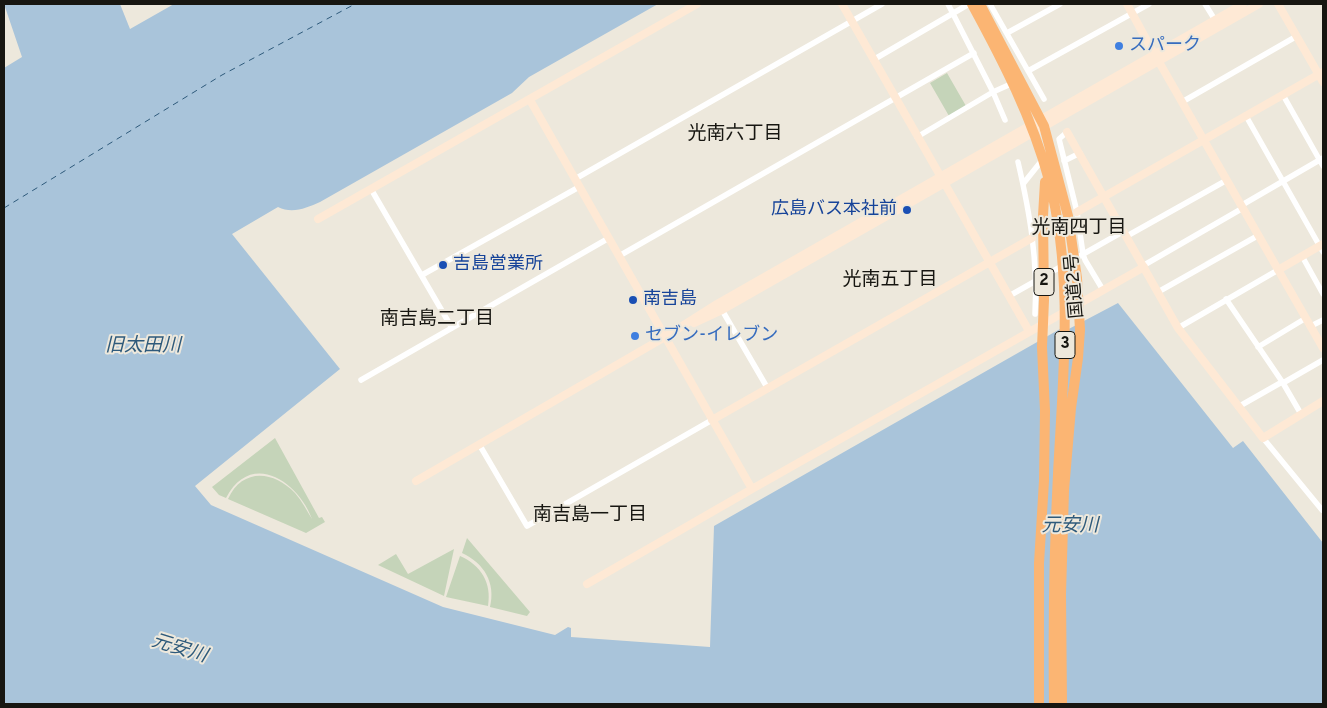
<!DOCTYPE html>
<html>
<head>
<meta charset="utf-8">
<style>
	body { margin:0 }
	#map { position:relative; width:1327px; height:708px; overflow:hidden; background:#ede8dc; font-family:Overpass,sans-serif }
	canvas { display:block }
	.frame { position:absolute; inset:0; border:5px solid #171611; pointer-events:none }
</style>
</head>
<body>
<div id="map">
<canvas width="1327" height="708"></canvas>
<div class="frame"></div>
</div>
<script>
const ctx = document.querySelector('canvas').getContext('2d');
ctx.lineJoin = 'round';
function paint(path, color) { ctx.fillStyle = color; ctx.fill(path, 'evenodd'); }
function stroke(path, color, width, dash) { ctx.strokeStyle = color; ctx.lineWidth = width; ctx.lineCap = dash ? 'butt' : 'round'; ctx.setLineDash(dash || []); ctx.stroke(path); }
function drawText(font, color, halo, rows, align = 'center') {
  ctx.font = font + ' Overpass,"Noto Sans JP",sans-serif'; ctx.lineWidth = 4; ctx.setLineDash([]); ctx.textBaseline = 'middle'; ctx.strokeStyle = halo; ctx.fillStyle = color; for (const [text, x, y, turn = 0] of rows) {
    ctx.save(); ctx.translate(x, y); ctx.rotate((+turn || 0) * Math.PI / 180); ctx.textAlign = isNaN(turn) ? turn : align; if (halo) ctx.strokeText(text, 0, 0); ctx.fillText(text, 0, 0); ctx.restore();
  }
}
const green = new Path2D(`
	M947 73 966 106 949 116 930 83Z
	M275 438 319 518 322 517 325 522 306 533 228 499C242 468 273 470 295 493 302 501 307 511 312 519 298 481 251 450 226 498L219 495 212 487Z
	M467 538 530 612 527 616 490 607C496 583 484 563 462 553Z
	M454 549 444 596 378 565 396 554 408 574Z
	M460 556C481 565 492 583 488 606L446 597Z`);
const water = new Path2D(`
	M4 4H120L130 29 174 4H658L529 77 512 93 320 202C307 208 292 214 278 207L232 234 340 369 195 486 211 505 443 607 555 635 568 627 571 628V637L710 647 714 526 1060 329 1063 332 1118 303 1233 448 1243 441 1323 543V704H4V68L22 57Z`);
const ferry = new Path2D(`
	M4 208 222 75 355 4`);
const street = new Path2D(`
	M948 4 993 92 1005 120
	M990 4 1044 99
	M1205 4 1215 20
	M1007 33 1060 4
	M873 60 969 4
	M1028 71 1149 4
	M1283 95 1323 166
	M1182 102 1297 36
	M1246 116 1323 252
	M1067 132 1059 139 1077 212 1083 254 1085 260 1103 290
	M917 137 993 92 1013 83
	M1064 161 1080 153
	M1018 162C1030 214 1038 260 1035 314
	M575 179 882 4
	M1023 184 1043 159
	M371 189 452 328
	M1242 205 1323 158
	M1127 236 1227 180
	M619 256 974 53
	M1302 256 1323 294
	M1144 267 1146 264 1243 208
	M422 275 579 187
	M1158 292 1259 235
	M1009 296 1124 231
	M1226 299 1283 383 1301 414
	M722 310 768 389
	M1311 326 1323 320
	M1178 328 1278 270
	M1258 347 1306 318
	M361 380 609 238
	M1283 383 1323 360
	M1238 407 1282 382
	M1263 438 1322 510 1323 509
	M479 444 527 526 712 420`);
const secondary = new Path2D(`
	M842 4 1029 331
	M1127 4 1151 48 1323 348
	M1278 4 1323 82
	M530 100 752 489 1144 267
	M1067 132 1178 328 1263 438 1323 401
	M1077 212 1323 72
	M318 219 697 4
	M1278 270 1323 244
	M694 323 722 310 1259 4
	M712 420 1032 238
	M416 481 665 337 717 304C892 204 1068 105 1243 4
	M587 584 752 489`);
const highway = new Path2D(`
	M972 4C1003 61 1032 117 1049 180 1074 276 1063 376 1058 474 1054 550 1053 627 1054 704
	M980 4 1044 126 1068 216 1077 278 1080 330 1078 358 1071 408 1064 490 1061 594 1062 704
	M1039 704V563L1044 481 1045 411 1042 347 1044 300 1043 216 1045 182`);
const markers = [
	[1119,46,5,"#3f7fe0"],
	[907,210,5,"#1a4fb4"],
	[443,265,5,"#1a4fb4"],
	[633,300,5,"#1a4fb4"],
	[635,336,5,"#3f7fe0"]
];
const shields = [
	[1044,282,20],
	[1065,345,20]
];
const shieldNames = [
	["2",1044,282],
	["3",1065,345]
];
const shopNames = [
	["スパーク",1129,46],
	["セブン-イレブン",645,336]
];
const transitNames = [
	["広島バス本社前",897,210,"right"],
	["吉島営業所",453,265],
	["南吉島",643,300]
];
const streetNames = [
	["国道2号",1076,286,-95]
];
const neighbourhoodNames = [
	["光南六丁目",735,135],
	["光南四丁目",1079,229],
	["光南五丁目",890,281],
	["南吉島二丁目",437,320],
	["南吉島一丁目",590,516]
];
const waterNames = [
	["旧太田川",143,347],
	["元安川",1070,527],
	["元安川",179,650,17]
];
paint(green, '#c5d4b9');
paint(water, '#a9c4da');
stroke(ferry, '#2e5a7b', 1, [6, 5]);
stroke(street, '#fff', 5.5);
stroke(secondary, '#fee9d5', 8);
stroke(highway, '#fbb573', 10);
for (const [x, y, r, color] of markers) { const dot = new Path2D(); dot.arc(x, y, r, 0, 2 * Math.PI); ctx.fillStyle = color; ctx.fill(dot); stroke(dot, '#ede8dc', 2); }
for (const [x, y, w] of shields) { const box = new Path2D(); box.roundRect(x - w / 2, y - 13.5, w, 27, 4); ctx.fillStyle = '#ede8dc'; ctx.fill(box); stroke(box, '#171611', 1); }
drawText('bold 16px', '#171611', null, shieldNames);
drawText('18px', '#366cbe', '#ede8dc', shopNames, 'left');
drawText('18px', '#164399', '#ede8dc', transitNames, 'left');
drawText('18px', '#171611', '#ede8dc', streetNames);
drawText('19px', '#171611', '#ede8dc', neighbourhoodNames);
drawText('italic 19px', '#2e5a7b', '#ede8dc', waterNames);
</script>
</body>
</html>
